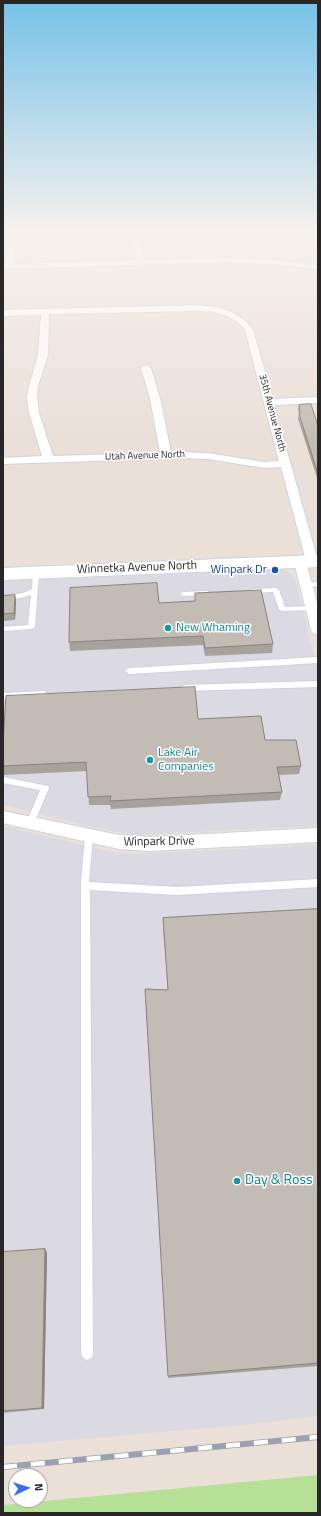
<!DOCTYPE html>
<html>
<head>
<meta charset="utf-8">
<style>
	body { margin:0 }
	#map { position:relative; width:321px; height:1516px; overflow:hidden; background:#eae0d8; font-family:"Titillium Web",sans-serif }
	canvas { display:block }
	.frame { position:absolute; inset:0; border:4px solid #272727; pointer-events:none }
	.north { position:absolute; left:8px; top:1468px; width:40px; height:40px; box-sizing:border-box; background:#fff; border:1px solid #a9a9a9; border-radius:50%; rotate:86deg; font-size:11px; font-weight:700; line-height:16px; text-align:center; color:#272727 }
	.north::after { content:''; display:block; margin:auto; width:14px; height:18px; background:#3a6ff5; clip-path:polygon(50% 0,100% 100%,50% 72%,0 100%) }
</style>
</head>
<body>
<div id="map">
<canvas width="321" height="1516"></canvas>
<div class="frame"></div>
<div class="north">N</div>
</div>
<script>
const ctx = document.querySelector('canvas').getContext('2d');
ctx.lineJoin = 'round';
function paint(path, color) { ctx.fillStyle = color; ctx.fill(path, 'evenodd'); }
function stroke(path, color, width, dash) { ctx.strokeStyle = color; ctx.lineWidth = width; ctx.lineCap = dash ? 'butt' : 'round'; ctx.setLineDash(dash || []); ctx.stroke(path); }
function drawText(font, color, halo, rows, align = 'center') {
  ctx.font = font + ' "Titillium Web",sans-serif'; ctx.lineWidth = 3; ctx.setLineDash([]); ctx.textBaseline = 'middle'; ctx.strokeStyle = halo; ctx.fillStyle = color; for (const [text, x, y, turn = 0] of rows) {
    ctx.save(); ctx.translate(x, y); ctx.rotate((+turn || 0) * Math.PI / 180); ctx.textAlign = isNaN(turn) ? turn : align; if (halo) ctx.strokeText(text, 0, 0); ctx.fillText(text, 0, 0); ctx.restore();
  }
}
const industrial = new Path2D(`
	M284 569 294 576 318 671V826L133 835 97 828 3 805V581Z
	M3 826 112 852 135 854 318 845V1416L252 1424 3 1446Z`);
const green = new Path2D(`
	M318 1475V1513H3V1505Z`);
const lane = new Path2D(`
	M36 570 39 572 35 627 31 629 3 631V627L28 625 31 595 20 598 3 600V596L23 593 32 589 33 572Z
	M318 582V586L306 587 303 585 306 583Z
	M276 588 279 590 285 607 312 606 315 608 312 610 282 611 279 609 273 592 252 593 249 591 252 589Z
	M206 591H208V595L183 596 180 594 183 592Z
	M318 657V663L129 674 125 671 129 668Z
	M318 681V687L184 691 180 688 184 685Z
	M44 691 48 694 47 696 3 699V693Z
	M3 777 48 786 49 788 33 826 30 827 27 826 26 824 40 790 3 783Z
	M89 833 92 834 93 837 89 882 178 887 318 879V887L178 895 90 890 93 1354 91 1358 87 1360 83 1358 81 1354V882L85 837 86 834Z`);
const street = new Path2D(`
	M6 232H14L16 240 14 264 137 260 133 245 122 232H130L141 245 145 260 228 258 273 260 318 265V269L273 264 228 262 3 269V265L6 264 8 240Z
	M200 305C222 307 241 312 253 330L273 399 318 397V403L274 405 318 561 316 564H308L306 561 281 467 264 468 208 459 182 458 3 464V458L42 456 29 413 27 397 29 386 38 355 41 315 3 316V310ZM200 311C217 312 234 315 245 330L279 461 264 462 208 453 171 452 160 398 151 368 146 365 141 368 150 398 160 453 53 456 39 413 37 397 38 386 48 355 49 314Z
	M300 558 304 559 306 562 318 606V634L313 633 311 630 294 562 296 559Z
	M3 811 119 835 150 837 318 828V842L150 851 119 849 3 823Z`);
const secondary = new Path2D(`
	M318 555V567L3 580V568Z`);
const rail = new Path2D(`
	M3 1467 318 1437`);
const wall = new Path2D(`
	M299 405 318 426V481L298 419 299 414 298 409Z
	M195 593 273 644 272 653 205 656 203 645 70 651 69 642 159 603 195 601Z
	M15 595 16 602 15 620 3 621V596Z
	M198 719 265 740 301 766 299 774 279 775 282 792 280 800 111 809 110 805H89L87 771 3 775V742Z
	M318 909V1366L168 1378 145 989 168 990 163 926V918Z
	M45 1249 47 1253 44 1409 3 1413V1252Z`);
const shadedWall = new Path2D(`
	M15 595 16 602 15 620 14 613Z
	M45 1249 47 1253 44 1409 42 1408Z`);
const building = new Path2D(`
	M311 404 318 426V474L299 414H300L299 405Z
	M157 583 159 603 195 601V593L261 590 273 644 205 648 203 636 69 642 70 588Z
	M15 595 14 613 3 614V596Z
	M195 687 198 719 261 716 265 740H296L301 766 277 767 282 792 110 801 111 796 88 797 86 762 3 766V742L6 696Z
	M318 909V1363L168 1376 145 989 168 990 163 918Z
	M45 1249 42 1408 3 1411V1252Z`);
const markers = [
	[275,570,4,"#1a4fb4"],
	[168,628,4,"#0f9aa8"],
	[150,760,4,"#0f9aa8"],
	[237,1181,4,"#0f9aa8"]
];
const farStreetnames = [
	["35th Avenue North",272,413,75],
	["Utah Avenue North",145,456,-2]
];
const streetNames = [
	["Winnetka Avenue North",137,568,-2],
	["Winpark Drive",159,842,-1]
];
const transitNames = [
	["Winpark Dr",267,570]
];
const cultureNames = [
	["New Whaming",176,628],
	["Lake Air",158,753],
	["Companies",158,767]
];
const nearCulturenames = [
	["Day & Ross",245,1181]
];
paint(industrial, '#dbd9e2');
paint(green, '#b6e095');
stroke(lane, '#ced3e0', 2);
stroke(street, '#ced3e0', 2);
stroke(secondary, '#ced3e0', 2);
paint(lane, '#fff');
paint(street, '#fff');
paint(secondary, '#fff');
stroke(rail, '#9ca1b1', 6);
stroke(rail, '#fff', 4.5, [14]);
paint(wall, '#a7a29b');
paint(shadedWall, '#88847e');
paint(building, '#c2bcb4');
stroke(building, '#88847e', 1);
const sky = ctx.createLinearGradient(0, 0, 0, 444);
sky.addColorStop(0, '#76c2e9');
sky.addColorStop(0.52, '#f6f1ed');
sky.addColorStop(1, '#f6f1ed00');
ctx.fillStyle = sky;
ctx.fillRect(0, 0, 321, 444);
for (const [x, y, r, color] of markers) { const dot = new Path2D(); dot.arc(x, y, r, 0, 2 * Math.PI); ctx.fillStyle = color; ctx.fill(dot); stroke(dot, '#fff', 1.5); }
drawText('10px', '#272727', '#fff', farStreetnames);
drawText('12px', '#272727', '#fff', streetNames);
drawText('12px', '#164399', '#fff', transitNames, 'right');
drawText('12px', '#0d838f', '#fff', cultureNames, 'left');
drawText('14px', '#0d838f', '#fff', nearCulturenames, 'left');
</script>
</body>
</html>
